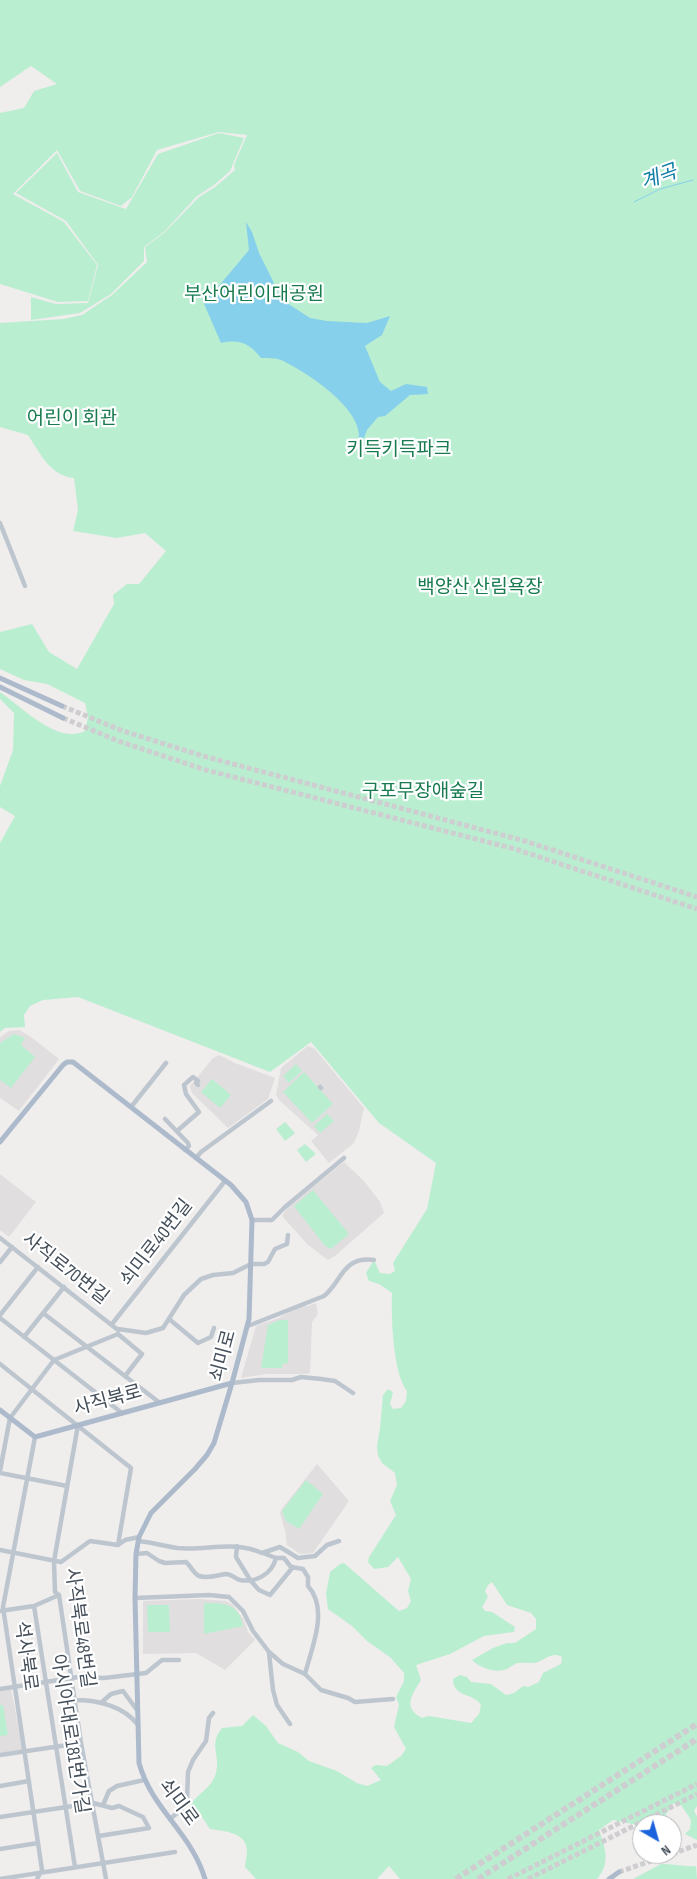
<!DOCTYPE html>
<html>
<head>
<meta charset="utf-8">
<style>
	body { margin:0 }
	#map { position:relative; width:697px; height:1879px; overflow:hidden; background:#f0eded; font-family:"Sofia Sans Condensed",sans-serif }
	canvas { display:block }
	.north { position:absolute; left:632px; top:1814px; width:50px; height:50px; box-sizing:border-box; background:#fff; border:1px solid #b5b9bd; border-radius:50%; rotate:142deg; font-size:14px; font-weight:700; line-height:20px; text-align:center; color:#454f5a }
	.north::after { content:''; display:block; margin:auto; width:18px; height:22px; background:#1a63dd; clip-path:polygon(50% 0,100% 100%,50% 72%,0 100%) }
</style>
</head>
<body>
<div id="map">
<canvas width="697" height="1879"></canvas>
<div class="north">N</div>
</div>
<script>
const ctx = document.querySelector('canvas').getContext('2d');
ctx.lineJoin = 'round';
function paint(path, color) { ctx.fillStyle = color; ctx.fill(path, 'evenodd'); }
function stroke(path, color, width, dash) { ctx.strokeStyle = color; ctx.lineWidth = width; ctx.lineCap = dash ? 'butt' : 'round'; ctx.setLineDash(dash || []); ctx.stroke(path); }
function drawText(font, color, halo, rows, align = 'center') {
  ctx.font = font + ' "Sofia Sans Condensed","Noto Sans KR",sans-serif'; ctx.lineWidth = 4.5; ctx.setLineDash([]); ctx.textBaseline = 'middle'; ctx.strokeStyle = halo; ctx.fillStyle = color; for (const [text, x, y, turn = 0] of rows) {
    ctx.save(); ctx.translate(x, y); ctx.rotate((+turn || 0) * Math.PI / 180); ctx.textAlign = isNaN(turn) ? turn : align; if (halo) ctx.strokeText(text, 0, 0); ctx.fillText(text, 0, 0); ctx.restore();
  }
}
const education = new Path2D(`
	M19 1030 31 1037 59 1059 19 1111 0 1098V1037L9 1031Z
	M308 1046 314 1048 364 1108 359 1131 354 1143 329 1163 311 1141 318 1135 279 1100 276 1095 281 1068Z
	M219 1055 235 1063 275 1078 268 1099 228 1128 192 1093 190 1086 213 1058Z
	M344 1162 364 1181 380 1202 384 1213 335 1256 328 1260 308 1245 282 1216 288 1207Z
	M0 1174 36 1202 9 1237 0 1230Z
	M316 1303 318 1314 312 1322 310 1373 305 1374H267L241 1378 256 1326 279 1318 298 1306H308Z
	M317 1464 349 1501 313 1553 300 1554 287 1545 285 1530 280 1514 281 1510Z
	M199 1599 226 1601 233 1605 244 1620 248 1632 255 1640 225 1670 196 1653 143 1654V1601Z
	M11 1689 23 1750 0 1753V1691Z`);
const green = new Path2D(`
	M0 0H697V1806L694 1811 697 1816V1840L685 1834 690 1829 691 1820 681 1805 674 1803 666 1814 665 1824 637 1825 613 1820 599 1830C605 1847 611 1863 597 1879H400L389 1866 377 1879H256L245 1867C245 1862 247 1856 247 1851 247 1832 223 1831 210 1829L200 1814 188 1809C194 1795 212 1789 216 1773 221 1756 208 1744 222 1728L242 1726 253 1715 266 1726 278 1743 298 1752 309 1761 337 1771 357 1783 367 1786 381 1780 371 1768 376 1765 387 1766 401 1756 406 1749 394 1727 399 1705 396 1697 404 1681V1673L391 1658 367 1641 352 1626 328 1609 326 1594 330 1572 340 1564 344 1563 399 1611 407 1608 411 1601 408 1591 411 1579 398 1557 388 1567 374 1569 368 1562 369 1557 396 1515 390 1501 397 1485 395 1473 382 1463 378 1456 377 1446 380 1428 383 1395 388 1389 393 1392 390 1404 393 1409 401 1408 406 1401 407 1391C393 1374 391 1316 392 1293L379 1284 369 1281 366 1273 374 1260 380 1273 390 1274 395 1271 393 1263 427 1209 436 1163 379 1123 311 1042 270 1072 78 997 43 1000 30 1006 24 1015 25 1027 5 1028 0 1032V843L15 816 0 807V786L13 750 14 713 0 699V692C21 706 57 745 85 731L88 717 85 703 47 684 24 680 0 669V632L32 624 49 652 77 669 114 604 113 595 127 584H139L166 551 145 533 117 538 73 531 78 510 74 478C50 476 40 453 28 435L0 427V323L63 319 82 315 112 295 147 262 145 247 165 232 199 197 215 187 235 170 234 165 247 135 219 132 157 150 132 197 121 206 80 191 57 150 13 194 64 222 97 265 88 301 58 302 0 284V113L24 108 34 91 57 84 31 66 0 87ZM492 1582 507 1605 531 1613 536 1619V1629L515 1643H507L493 1648 472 1660C478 1667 495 1673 504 1670 509 1669 513 1664 518 1663 524 1662 532 1664 538 1662 548 1658 552 1652 562 1657L561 1664 543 1673 539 1682 528 1687 523 1686 514 1693 506 1695 491 1684 471 1682 467 1677 460 1675 453 1679C453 1698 473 1692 481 1705L479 1714 471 1723 429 1716 422 1718C403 1708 411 1696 421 1680L416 1665 450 1654 484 1636 514 1632 515 1627 492 1612 485 1611 482 1607 488 1597 485 1591 488 1585Z
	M219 133 244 138 230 171 214 185 197 196 165 231 144 247V261L111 294 80 313 31 320V297L56 304 88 303 98 265 66 221 16 193 57 153 78 192 126 209 158 154Z
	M14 1034 25 1038 21 1045 35 1057 11 1088 0 1080V1043Z
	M296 1064 302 1071 289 1083 283 1076Z
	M304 1072 333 1104 312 1123 283 1092Z
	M212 1079 231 1095 220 1108 201 1092Z
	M327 1114 334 1121 320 1133 314 1126Z
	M285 1122 295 1133 285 1141 276 1129Z
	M305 1144 316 1154 306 1162 297 1150Z
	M313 1190 349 1234 331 1249 325 1246 294 1206Z
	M280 1320H288V1363L283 1364 282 1368H261L268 1325Z
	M306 1480 323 1494 299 1529 286 1521 282 1511Z
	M204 1603C224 1603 239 1603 243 1626L204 1634Z
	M147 1605H169L170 1632H148Z
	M0 1705H3L8 1735 0 1736Z
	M661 1864C673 1864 684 1867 696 1866L697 1879H633Z`);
const water = new Path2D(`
	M246 222 252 232 259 253 273 281 275 288 280 298 293 307 310 318 327 321 367 323 390 316 382 335 365 346 380 382 391 391 406 384 427 387 428 394 410 395 385 416 378 417 367 430 361 445H356C357 442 359 437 359 434 357 405 305 371 281 360 275 358 268 358 261 358 249 343 240 339 221 343L202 299 213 293 249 250Z`);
const stream = new Path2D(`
	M634 202 660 189 693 180`);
const majorTunnel = new Path2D(`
	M62 706 123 731 203 756 525 841 697 897
	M63 718 121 742 206 770 515 849 697 909
	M672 1854 697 1845
	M619 1872 671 1854
	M508 1879 697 1784
	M528 1879 697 1794`);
const highwayTunnel = new Path2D(`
	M456 1879 697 1724
	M478 1879 697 1739`);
const minor = new Path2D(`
	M0 523 25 586
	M320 1087 321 1088
	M131 1107 166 1063
	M165 1119 188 1143 189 1146 185 1150
	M177 1131 199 1112 186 1094 184 1085 193 1077 198 1081 196 1083 198 1085
	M196 1158 201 1152 271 1101
	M252 1220H272L285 1207 344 1158
	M0 1238 118 1330
	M0 1262 12 1247
	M43 1313 160 1403
	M0 1315 38 1267
	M0 1318 122 1413
	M169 1319 198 1343 211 1337 214 1328
	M112 1324 225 1181
	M248 1326 324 1296C342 1282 342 1256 374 1260
	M118 1329 146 1333 163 1328 184 1295 201 1279 213 1275 233 1273 251 1264H264L268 1262 275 1249 287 1244 288 1235
	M118 1334 142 1354 125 1376
	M24 1337 64 1287
	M0 1364 131 1468 118 1545
	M232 1383 259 1380H292L301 1377 321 1379 335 1381 353 1393
	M78 1425 54 1561 55 1592 59 1595 81 1743 106 1879
	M35 1437 3 1607 42 1870 37 1879
	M0 1471 10 1418 54 1360 118 1334
	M0 1473 67 1486
	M138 1541C151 1542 164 1546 177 1548 206 1551 234 1540 262 1553L280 1547 298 1558 315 1556 327 1545 339 1541
	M237 1546 236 1557 249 1578 248 1580
	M0 1550 61 1562 90 1541 118 1545 125 1540 139 1537
	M263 1553 276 1558H284L291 1567 303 1569 308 1577V1586C329 1609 312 1647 305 1674
	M136 1554 147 1553 159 1561 165 1563 186 1562C191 1566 193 1573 199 1576 208 1579 217 1575 226 1574 232 1574 235 1579 240 1580 256 1583 272 1574 276 1558
	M250 1580 259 1590 270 1595 293 1567
	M135 1598 209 1595 229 1597 243 1611 253 1631 269 1652 283 1664 305 1674 321 1690 348 1698 355 1702 393 1699
	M34 1606 75 1867
	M0 1611 34 1606 59 1595
	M269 1653 273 1690 277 1705 290 1724
	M0 1689 78 1677 104 1678 146 1673 162 1660H179
	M75 1700C97 1700 124 1706 138 1725
	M102 1702 111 1694 123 1691 137 1710
	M0 1755 81 1743
	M0 1786 29 1781
	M103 1805 109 1791 117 1786 144 1780
	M0 1817 93 1803 112 1808 119 1806 143 1817 149 1828 99 1836
	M170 1819 182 1809 187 1802 188 1772 193 1760 206 1741 209 1718 213 1713
	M0 1849 38 1843
	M0 1879 175 1852`);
const major = new Path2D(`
	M0 678 62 706
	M0 687 63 718
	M0 1142 63 1065 67 1062H73L231 1185 246 1202 252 1220 249 1319 232 1383 214 1443 207 1455 195 1469 151 1513 139 1537 136 1554 135 1598 139 1763C152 1810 191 1832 205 1879
	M0 1410 35 1437 232 1383
	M609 1879 619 1872`);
const parkNames = [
	["부산어린이대공원",254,295],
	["어린이 회관",72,419],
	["키득키득파크",399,450],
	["백양산 산림욕장",480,588],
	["구포무장애숲길",423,792]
];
const streetNames = [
	["쇠미로40번길",157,1243,-52],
	["사직로70번길",65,1269,38],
	["쇠미로",224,1356,-75],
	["사직북로",108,1401,-15],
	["사직북로48번길",79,1628,82],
	["석사북로",25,1656,82],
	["아시아대로181번가길",69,1734,81],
	["쇠미로",178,1803,54]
];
const waterNames = [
	["계곡",659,178,-20]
];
paint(education, '#e1dedf');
paint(green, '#baeed1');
paint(water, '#87d0eb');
stroke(stream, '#87d0eb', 1);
stroke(majorTunnel, '#cecdd0', 5, [5, 2.5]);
stroke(highwayTunnel, '#cecdd0', 6, [6, 3]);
stroke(minor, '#bdc6cf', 4.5);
stroke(major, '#acbacc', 5);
drawText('19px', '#177b4f', '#fff', parkNames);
drawText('19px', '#454f5a', '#fff', streetNames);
drawText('italic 20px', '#0d7da6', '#fff', waterNames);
</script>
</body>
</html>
